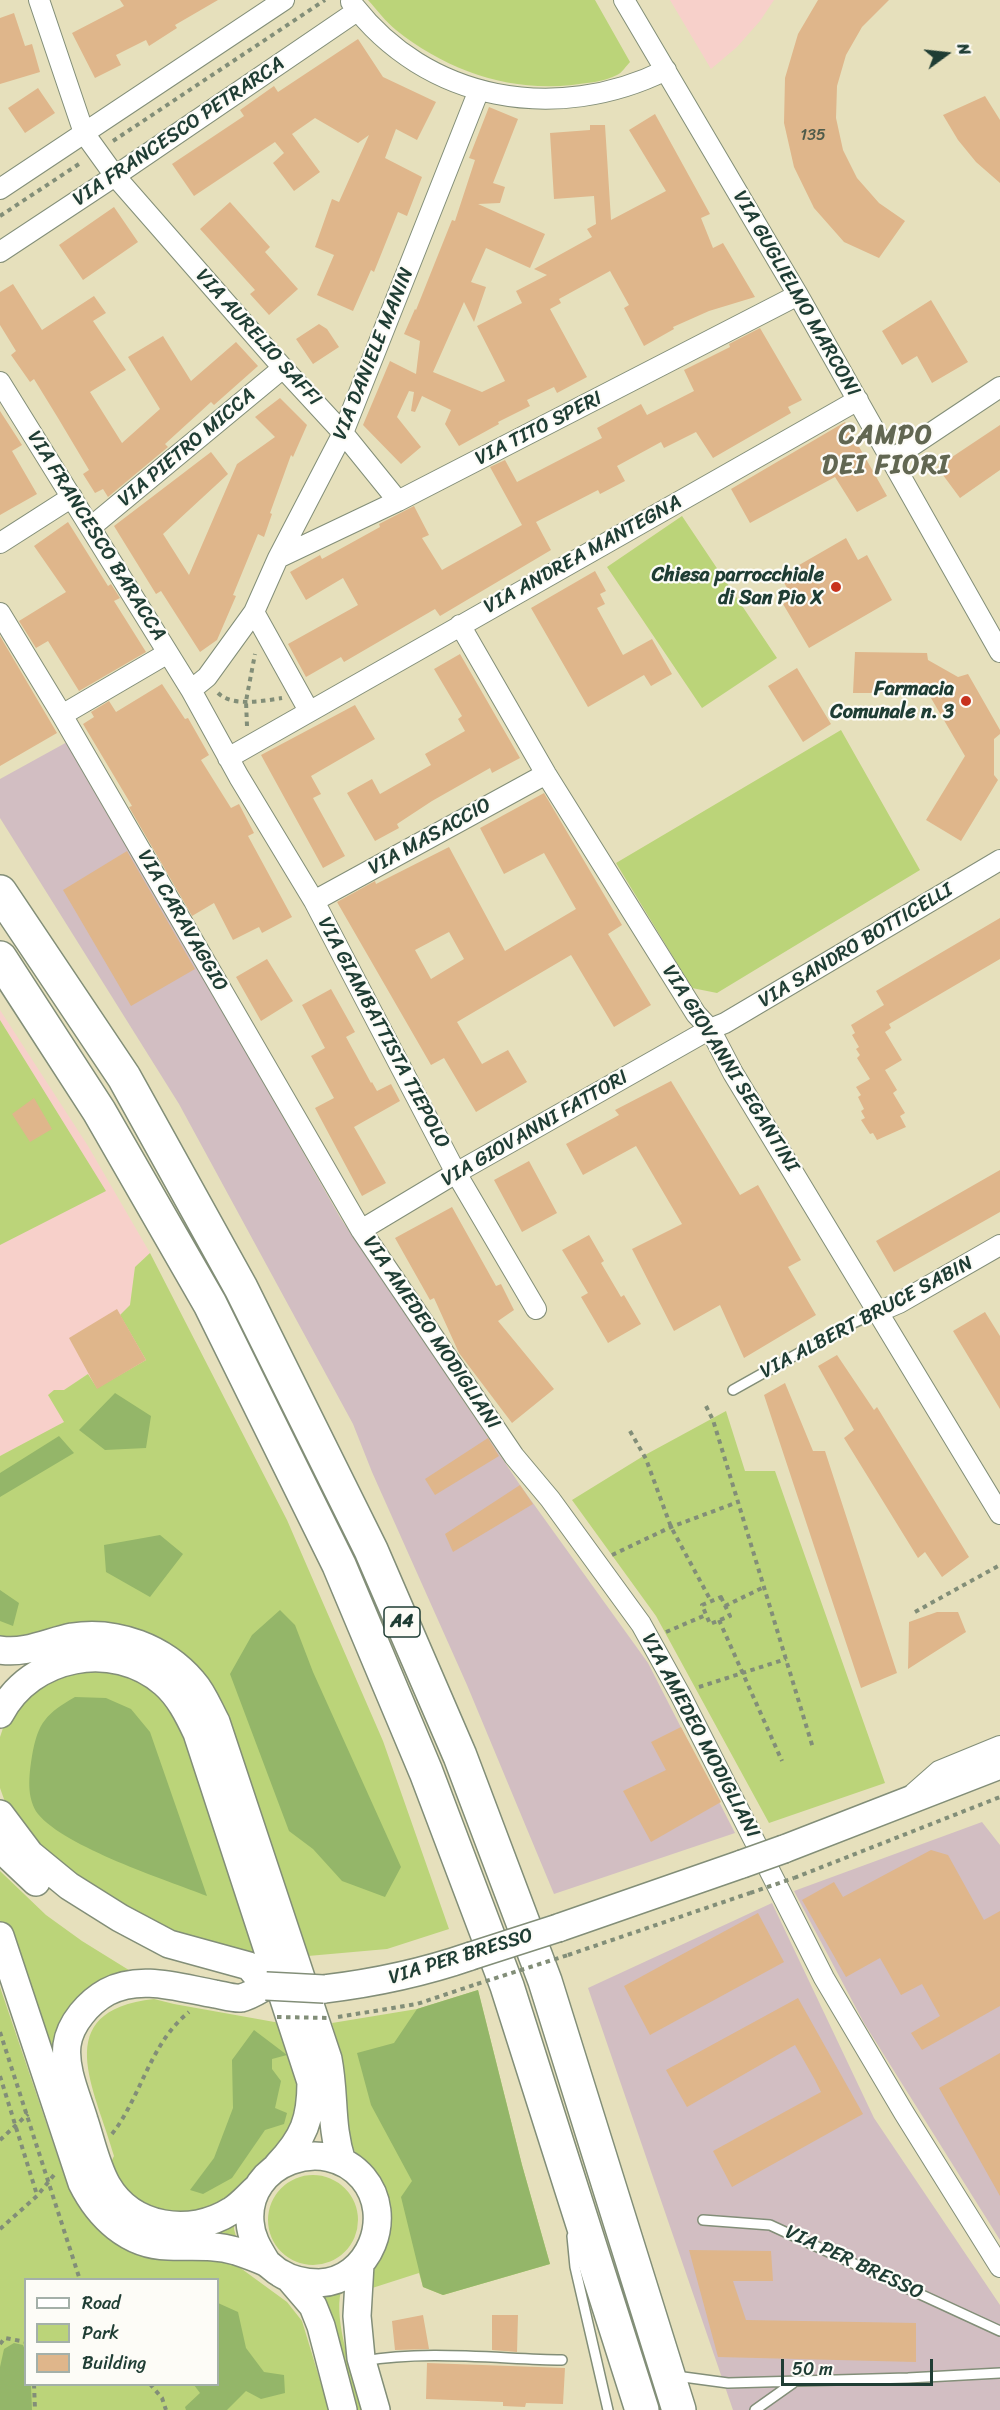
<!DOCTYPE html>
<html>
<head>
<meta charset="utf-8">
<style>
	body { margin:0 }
	#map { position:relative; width:1000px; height:2410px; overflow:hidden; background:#e6e0bc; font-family:Sriracha,sans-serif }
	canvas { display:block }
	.legend { position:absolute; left:24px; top:2278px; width:195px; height:108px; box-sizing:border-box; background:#fdfcf7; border:2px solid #a4b0a9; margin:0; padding:8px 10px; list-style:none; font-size:18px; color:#1f3d34 }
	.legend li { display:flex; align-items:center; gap:12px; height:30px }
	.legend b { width:30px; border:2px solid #a4b0a9 }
	.north { position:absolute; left:916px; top:24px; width:60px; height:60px; -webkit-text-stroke:4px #fdfcf7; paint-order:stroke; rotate:75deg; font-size:16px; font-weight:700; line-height:24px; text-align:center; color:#1f3d34 }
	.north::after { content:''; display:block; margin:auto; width:21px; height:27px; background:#1f3d34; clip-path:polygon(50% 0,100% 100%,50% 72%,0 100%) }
	.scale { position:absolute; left:781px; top:2359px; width:152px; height:27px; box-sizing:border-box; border:3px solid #1f3d34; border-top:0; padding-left:8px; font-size:18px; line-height:21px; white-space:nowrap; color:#1f3d34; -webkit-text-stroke:4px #fdfcf7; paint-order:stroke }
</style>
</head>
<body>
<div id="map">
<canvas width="1000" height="2410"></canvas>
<ul class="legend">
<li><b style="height:8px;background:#fff"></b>Road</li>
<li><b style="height:16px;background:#bbd479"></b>Park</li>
<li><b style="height:16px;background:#dfb68b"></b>Building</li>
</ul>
<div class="north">N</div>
<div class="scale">50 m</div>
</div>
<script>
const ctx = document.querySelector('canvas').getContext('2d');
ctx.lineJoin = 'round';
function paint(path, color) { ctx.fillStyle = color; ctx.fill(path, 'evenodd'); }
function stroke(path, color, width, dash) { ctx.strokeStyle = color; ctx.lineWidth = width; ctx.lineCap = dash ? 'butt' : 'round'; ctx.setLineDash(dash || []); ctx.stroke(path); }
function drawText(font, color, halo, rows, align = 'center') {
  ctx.font = font + ' Sriracha,sans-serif'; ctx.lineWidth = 4.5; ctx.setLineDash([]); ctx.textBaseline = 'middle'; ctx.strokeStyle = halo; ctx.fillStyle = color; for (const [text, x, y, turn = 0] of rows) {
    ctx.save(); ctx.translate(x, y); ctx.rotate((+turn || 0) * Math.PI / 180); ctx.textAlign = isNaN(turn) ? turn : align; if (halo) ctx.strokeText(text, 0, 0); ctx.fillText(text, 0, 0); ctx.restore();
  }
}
const built = new Path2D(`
	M670 0H774L760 21 737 47 711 69Z
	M0 1010 88 1146 150 1253 135 1267 130 1306 146 1360 97 1389 87 1374 64 1391 48 1395 65 1422 0 1456Z`);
const industrial = new Path2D(`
	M69 741 341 1219 520 1485 648 1663 735 1833 554 1894 467 1685 372 1472 353 1424 179 1104 0 818V779Z
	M982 1822 1000 1845V2240L864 2023 794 1891Z
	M772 1903 874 2118 1000 2305V2410H733L588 1988Z`);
const green = new Path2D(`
	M368 0H595L630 62C626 66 622 73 617 75 604 82 586 83 572 85 508 92 446 70 396 30 386 22 377 10 368 0Z
	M682 516 777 658 702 708 607 567Z
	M841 730 920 870 717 993 692 988 616 863Z
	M0 1020 106 1191 0 1245Z
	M150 1253 287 1520 383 1741 449 1929 387 1949 308 1956 213 1696 0 1641V1456L64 1422 48 1395 54 1390H64L88 1374 97 1388 146 1360 120 1315 130 1305 135 1267Z
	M726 1411 745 1471H775L885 1783 769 1823 656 1616 572 1500 645 1455Z
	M75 1667 134 1674 176 1710 257 1956 186 1943 63 1873 9 1813 0 1788V1737L3 1728 16 1705 27 1692Z
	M0 1871 46 1915 82 1941 132 1972C122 1975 108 1977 98 1982 84 1990 62 2016 58 2032 51 2061 61 2094 71 2121 77 2142 84 2166 95 2185 126 2237 185 2242 234 2214V2229L238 2244C224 2239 209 2235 193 2236 186 2237 178 2238 170 2238 159 2238 146 2233 135 2228 97 2211 85 2181 71 2143L0 1920Z
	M0 1987 64 2175 83 2213 100 2231 135 2253 172 2261 209 2258 235 2264 287 2302 302 2321 329 2410H0ZM26 2280H218V2384H26Z
	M478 1990 522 2165 550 2264 443 2295 423 2287 419 2273 366 2290C374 2264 390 2244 391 2216 392 2177 357 2167 348 2137 341 2115 340 2080 336 2055L341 2053 332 2023 417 2009Z
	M154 1999 174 2004 280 2023 295 2055 300 2110 280 2147 255 2168 233 2197 210 2211 163 2214 127 2194 109 2166 114 2156C96 2090 47 2011 154 1999Z
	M268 2220a45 45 0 1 1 90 0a45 45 0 1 1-90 0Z
	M341 2291C333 2321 354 2379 364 2410H353L321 2296Z`);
const forest = new Path2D(`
	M115 1393 151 1416 146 1448 105 1450 79 1430Z
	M59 1436 74 1453 0 1497V1473Z
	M160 1535 183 1554 150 1597 106 1572 104 1545Z
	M0 1590 19 1603 13 1626 0 1621Z
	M280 1610 295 1625 313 1672 401 1867 385 1897 342 1881 313 1849 289 1831 230 1674 252 1635Z
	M75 1697 106 1698 131 1709 150 1732 207 1896C166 1880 65 1847 38 1814 26 1798 29 1775 32 1756 38 1722 46 1714 75 1697Z
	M478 1990 522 2165 550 2264 443 2295 423 2287 401 2197 412 2181 371 2105 357 2053 394 2043 417 2009Z
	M254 2030 287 2055 272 2059V2069L281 2081 275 2108 287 2113 284 2124 265 2130 232 2178 203 2194 190 2190 214 2158 233 2108 232 2060Z
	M218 2303 238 2312 246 2348 264 2372 284 2375 285 2393 261 2399 246 2391 227 2410H186L185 2407 200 2393 194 2385 218 2384Z
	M14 2343 23 2345 25 2350 26 2384 31 2385 32 2410H0V2367L4 2349Z`);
const building = new Path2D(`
	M120 0H218L175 25 177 28 149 46 146 40 116 55 121 65 95 78 72 33 124 6Z
	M818 0H889L862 27 846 55 837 86 836 118 843 150 857 178 879 203 905 221 879 258 844 242 814 208 794 167 784 123 785 78 798 34Z
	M14 13 25 46 32 44 40 72 0 84V18Z
	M358 39 383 77 436 102 417 140 396 129 385 158 422 177 407 216 398 212 374 272 371 270 353 311 317 295 334 255 315 247 332 199 339 202 369 135 358 143 315 118 292 134 320 172 294 191 273 163 284 153 275 142 194 196 172 164 244 116 240 110 274 86 278 92Z
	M38 88 55 113 25 133 8 108Z
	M985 96 1000 120V183L976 162 958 140 943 115Z
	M489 107 518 119 493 183 505 187 500 203 478 204 545 234 530 268 486 248 471 282 486 287 474 322 464 302 433 372 482 392 505 381 477 326 522 303 516 291 547 275 534 269 592 237 587 229 596 224 594 196 554 199 550 133 590 130V125H605L611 220 666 191 629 130 655 114 710 214 701 218 713 248 723 243 755 297 709 311 673 327 674 329 644 346 624 308 629 305 610 271 559 299 561 303 550 309 587 377 557 393 554 387 527 400 530 406 498 422 499 424 459 446 445 424 451 410 422 396 415 412 411 411 414 392 409 391 397 417 421 447 401 464 363 425 390 361 416 374 420 341 404 334 415 309 416 310 452 220 455 221 475 160 469 158Z
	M230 202 270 247 265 252 298 289 269 315 250 294 255 290 200 229Z
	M114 207 138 242 83 280 59 245Z
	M13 284 42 330 94 296 106 313 93 321 126 370 90 392 122 443 160 409 128 357 163 336 191 381 236 342 258 366 214 405 211 402 165 444 168 447 108 497 103 489 95 493 83 474 89 470 58 418 34 379 30 382 11 355 16 351 0 325V292Z
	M931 300 968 362 932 383 917 356 902 365 882 331Z
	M319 324 327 329 339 347 313 364 296 339Z
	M760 328 802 400 788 407 791 413 713 458 696 432 664 448 661 442 617 466 625 481 600 494 598 490 536 522 551 550 440 616 435 609 344 662 341 657 306 677 288 644 358 605 343 578 306 600 290 572 320 555 322 559 380 527 379 524 414 506 429 535 422 538 442 570 522 525 490 467 505 460 517 482 602 438 597 428 641 404 647 415 694 391 684 370 730 347 729 344Z
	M280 398 307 425 293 457 291 455 270 513 272 514 264 537 258 534 233 595 236 596 217 640 200 652 161 591 156 594 114 526 211 452 228 474 163 534 189 575 237 464 275 437 255 417Z
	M0 411 22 445 12 451 37 494 0 515Z
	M845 422 887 496 857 512 835 477 750 523 731 489Z
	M1000 425V470L960 498 937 467Z
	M68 522 108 586 111 584 120 598 114 601 146 652 79 691 48 641 36 648 19 621 66 592 34 546Z
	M846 538 858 560 867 555 892 600 809 648 783 604 793 598 780 576Z
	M595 571 606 591 600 594 605 604 597 608 623 655 652 639 672 674 651 686 644 675 588 707 531 608Z
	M0 636 57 733 0 766Z
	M855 652 927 653 928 660 958 677 968 674 1000 730V734L994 739V775L998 780 961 841 926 820 965 756 928 693H853Z
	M460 654 520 758 492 773 490 768 432 801 397 824 399 828 375 841 347 793 372 779 380 794 431 765 425 754 465 731 458 719 462 716 434 669Z
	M797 668 831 724 803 742 768 686Z
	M162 684 185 719 188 718 209 755 201 760 231 808 239 804 254 833 248 836 292 917 262 933 259 927 233 940 214 903 192 916 129 807 132 806 83 724 94 717 91 712 109 701 116 712Z
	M355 705 375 739 311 776 321 794 313 798 345 856 323 868 261 755Z
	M544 793 622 925 608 934 651 1005 614 1027 571 955 457 1022 482 1064 508 1050 527 1082 476 1112 444 1058 431 1065 337 902 375 881 376 884 449 847 505 951 576 909 544 853 504 874 480 828ZM449 932 464 959 431 979 415 950Z
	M127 851 195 969 131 1006 63 890Z
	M1000 918V959L889 1024 891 1028 885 1032 902 1060 885 1070 897 1090 893 1093 905 1113 900 1116 906 1127 877 1140 873 1133 870 1134 861 1120 865 1118 861 1111 864 1109 858 1097 861 1095 856 1087 870 1079 857 1058 860 1055 856 1049 859 1047 852 1035 855 1033 851 1025 884 1005 876 991Z
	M267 959 293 1001 261 1021 236 977Z
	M331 989 355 1032 346 1037 371 1083 372 1082 377 1091 391 1084 400 1101 354 1127 386 1183 362 1196 315 1108 334 1098 311 1056 325 1048 302 1005Z
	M671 1081 740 1195 758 1185 801 1260 788 1267 816 1315 744 1358 720 1305 674 1331 632 1249 682 1224 636 1146 583 1175 566 1144 619 1115 615 1110Z
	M34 1098 52 1129 30 1142 12 1114Z
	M529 1161 557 1213 522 1232 494 1180Z
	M1000 1170V1212L894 1272 876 1241Z
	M452 1207 496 1286 501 1284 514 1310 498 1321 554 1389 512 1423 459 1353 434 1298 430 1300 395 1238Z
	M589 1235 604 1261 601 1263 621 1297 624 1295 641 1324 608 1343 581 1297 588 1293 562 1250Z
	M117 1309 146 1360 97 1389 69 1338Z
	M985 1312 1000 1336V1409L953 1331Z
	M837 1355 874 1410 877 1407 969 1557 942 1577 925 1552 918 1558 844 1438 854 1430 818 1366Z
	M785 1383 813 1451H825L897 1673 861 1688 764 1395Z
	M488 1438 499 1456 435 1495 425 1479Z
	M520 1485 533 1504 453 1552 445 1534Z
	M937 1612H958L966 1632 908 1669 909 1622Z
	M681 1727 721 1802 651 1842 623 1791 666 1770 651 1742Z
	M931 1850 948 1855 984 1920 1000 1911V2006L922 2050 911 2033 940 2016 922 1984 901 1995 880 1958 846 1977 802 1900 834 1882 843 1897Z
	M758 1913 784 1962 650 2035 624 1986Z
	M798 1998 863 2114 732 2187 713 2151 821 2092 815 2080 795 2045 687 2107 666 2070Z
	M1000 2053V2196L939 2088Z
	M689 2250 771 2251 773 2281H733L746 2320 916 2323V2362L718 2357Z
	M423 2315 429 2349 395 2350 392 2321Z
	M492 2315H518L517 2352 492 2350Z
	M427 2363 565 2368 563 2404 526 2403 525 2407 503 2406V2402L426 2399Z`);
const path = new Path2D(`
	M113 141 325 0
	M0 216 82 162
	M218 693C232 707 263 701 282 698
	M247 726 246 701 255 654
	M706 1406 713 1420 813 1748
	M630 1431 646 1459 671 1527 711 1601
	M612 1555 671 1527 738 1502
	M721 1597 730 1616 710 1624 702 1605Z
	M725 1606 764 1587
	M915 1612 1000 1565
	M719 1620 782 1761
	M666 1632 706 1615
	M699 1687 786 1659
	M794 1878 1000 1797
	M568 1955 750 1893
	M338 2017 417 2004 477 1984
	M0 2032 80 2280
	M0 2076 37 2195
	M112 2134C141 2097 150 2043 189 2012
	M0 2140 28 2114
	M0 2229 37 2196 54 2175
	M0 2344 5 2338 26 2342
	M34 2384 35 2410
	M150 2384 162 2398 166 2410`);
const lane = new Path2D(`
	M733 1390 849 1325 878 1312
	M703 2220 770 2225 1000 2331
	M572 2236 575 2267 608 2410
	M364 2361C424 2350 500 2359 562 2360
	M676 2376 728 2383 908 2378 1000 2373
	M755 2410 793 2383`);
const street = new Path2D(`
	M39 0 84 133 115 176 283 368 343 433 398 501
	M624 0 798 295 1000 652
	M351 2C426 102 557 124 666 70
	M0 189 284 0
	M0 252 115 176 357 11
	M0 382 191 690 239 777 314 901 456 1173 536 1309
	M892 459 1000 387
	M91 527 283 368
	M0 543 72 497
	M278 558 398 501 798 295
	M254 612 309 711
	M0 613 62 715 361 1230 514 1456 550 1499 641 1624 681 1696 824 1978 904 2113 1000 2267
	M460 625 546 774 696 1014 710 1029 733 1073 1000 1514
	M191 690 207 677 254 612 278 558 343 433 479 90
	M62 715 168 653
	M228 758 858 400
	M314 901 546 774
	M361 1230 456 1173 710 1029 725 1023 1000 860
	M878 1312 899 1303 1000 1245
	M914 1793 939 1771 1000 1746`);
const secondary = new Path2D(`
	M0 1650C26 1654 48 1642 72 1637 117 1630 164 1648 193 1682 203 1693 209 1709 216 1722L328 2059C335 2095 330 2126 342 2162
	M0 1714C31 1655 113 1639 164 1683 179 1696 188 1714 197 1733L311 2082C311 2119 304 2138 278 2165
	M0 1814 30 1854 69 1886 120 1918 169 1944 249 1966 266 1986
	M0 1848 36 1882
	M784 1849 1000 1765
	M558 1928 742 1864
	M0 1936 82 2183C99 2217 128 2245 168 2246 191 2247 213 2244 236 2251 245 2254 256 2258 265 2262 271 2265 274 2270 280 2273 291 2280 305 2283 319 2283 370 2281 395 2216 363 2178 325 2133 245 2162 250 2222 251 2238 259 2250 267 2263
	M324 1989C374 1983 422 1973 471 1956
	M258 2187C249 2195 241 2205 231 2211 190 2237 132 2228 107 2185 96 2166 91 2141 84 2120 77 2097 64 2069 67 2045 70 2023 89 2002 107 1992 140 1974 180 1988 215 1994 222 1995 234 1999 241 1998 250 1996 259 1990 266 1986
	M360 2264 357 2316 361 2358 376 2410
	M289 2278 313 2306 321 2326 343 2410`);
const highway = new Path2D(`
	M0 892 124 1077 241 1288 371 1550 460 1756 545 1981 679 2410
	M0 958 99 1111 210 1304 339 1565 426 1772 507 1986 642 2410`);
const pathBridge = new Path2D(`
	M750 1893 794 1878
	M477 1984 568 1955
	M277 2017 331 2018`);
const secondaryBridge = new Path2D(`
	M742 1864 784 1849
	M471 1956 558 1928
	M266 1986 324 1989`);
const markers = [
	[836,587,6,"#c8321e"],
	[966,701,6,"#c8321e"]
];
const numberNames = [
	["135",813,136]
];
const shields = [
	[402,1622,36]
];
const shieldNames = [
	["A4",402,1622]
];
const streetNames = [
	["VIA FRANCESCO PETRARCA",179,132,-34],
	["VIA GUGLIELMO MARCONI",796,294,60],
	["VIA AURELIO SAFFI",258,338,48],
	["VIA DANIELE MANIN",374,354,-68],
	["VIA TITO SPERI",539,429,-27],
	["VIA PIETRO MICCA",187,448,-40],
	["VIA FRANCESCO BARACCA",96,536,58],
	["VIA ANDREA MANTEGNA",583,555,-29],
	["VIA MASACCIO",430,837,-29],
	["VIA CARAVAGGIO",182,921,60],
	["VIA SANDRO BOTTICELLI",856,946,-31],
	["VIA GIAMBATTISTA TIEPOLO",383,1033,62],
	["VIA GIOVANNI SEGANTINI",730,1069,58],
	["VIA GIOVANNI FATTORI",535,1129,-30],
	["VIA ALBERT BRUCE SABIN",867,1318,-28],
	["VIA AMEDEO MODIGLIANI",431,1333,56],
	["VIA AMEDEO MODIGLIANI",700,1736,62],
	["VIA PER BRESSO",461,1957,-17],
	["VIA PER BRESSO",854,2263,25]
];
const poiNames = [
	["Chiesa parrocchiale",824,576],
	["di San Pio X",824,599],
	["Farmacia",954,690],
	["Comunale n. 3",954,713]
];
const districtNames = [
	["CAMPO",886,436],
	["DEI FIORI",886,466]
];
paint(built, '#f7d0ca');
paint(industrial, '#d2bec2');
paint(green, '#bbd479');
paint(forest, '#94b669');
paint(building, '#dfb68b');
stroke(lane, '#828e78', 12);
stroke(street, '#828e78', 22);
stroke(secondary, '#828e78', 30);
stroke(highway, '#828e78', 36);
stroke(path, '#828e78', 4, [4.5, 4.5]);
stroke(lane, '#fff', 9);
stroke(street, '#fff', 20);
stroke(secondary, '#fff', 27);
stroke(highway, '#fff', 33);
stroke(secondaryBridge, '#828e78', 30, []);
stroke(pathBridge, '#828e78', 4, [4.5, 4.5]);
stroke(secondaryBridge, '#fff', 27);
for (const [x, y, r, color] of markers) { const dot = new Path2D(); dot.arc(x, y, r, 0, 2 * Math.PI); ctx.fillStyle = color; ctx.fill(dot); stroke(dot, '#fdfcf7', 2); }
drawText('16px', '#4f5b4a', null, numberNames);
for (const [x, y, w] of shields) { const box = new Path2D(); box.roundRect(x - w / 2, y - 15, w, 30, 4.5); ctx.fillStyle = '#fdfcf7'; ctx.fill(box); stroke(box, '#1f3d34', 1.5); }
drawText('bold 18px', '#1f3d34', null, shieldNames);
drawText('20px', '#1f3d34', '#fdfcf7', streetNames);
drawText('bold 20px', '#1f3d34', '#fdfcf7', poiNames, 'right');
ctx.letterSpacing = '1.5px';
drawText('bold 26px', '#626752', '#fdfcf7', districtNames);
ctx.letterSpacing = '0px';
</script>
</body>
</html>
